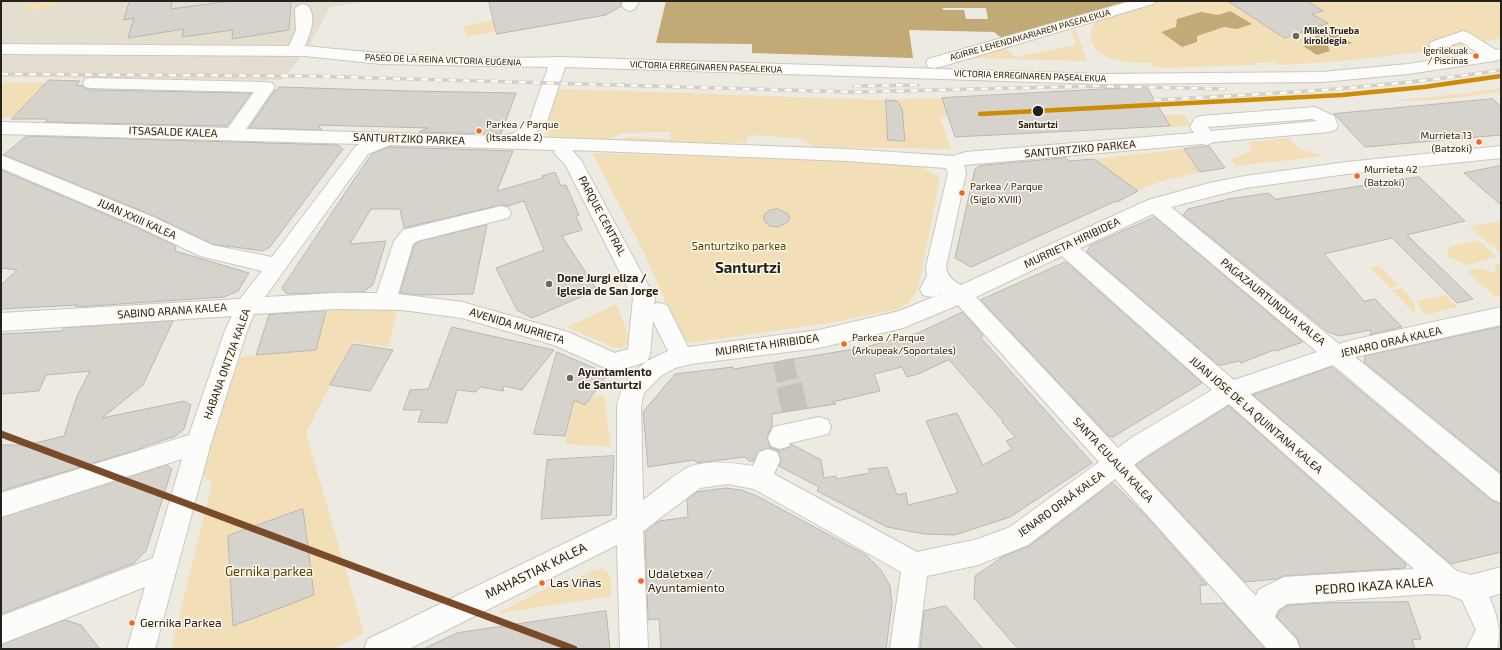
<!DOCTYPE html>
<html>
<head>
<meta charset="utf-8">
<style>
	body { margin:0 }
	#map { position:relative; width:1502px; height:650px; overflow:hidden; background:#edeae2; font-family:"Exo 2",sans-serif }
	canvas { display:block }
	.frame { position:absolute; inset:0; border:2px solid #24221d; pointer-events:none }
</style>
</head>
<body>
<div id="map">
<canvas width="1502" height="650"></canvas>
<div class="frame"></div>
</div>
<script>
const ctx = document.querySelector('canvas').getContext('2d');
ctx.lineJoin = 'round';
function paint(path, color) { ctx.fillStyle = color; ctx.fill(path, 'evenodd'); }
function stroke(path, color, width, dash) { ctx.strokeStyle = color; ctx.lineWidth = width; ctx.lineCap = dash ? 'butt' : 'round'; ctx.setLineDash(dash || []); ctx.stroke(path); }
function drawText(font, color, halo, rows, align = 'center') {
  ctx.font = font + ' "Exo 2",sans-serif'; ctx.lineWidth = 3; ctx.setLineDash([]); ctx.textBaseline = 'middle'; ctx.strokeStyle = halo; ctx.fillStyle = color; for (const [text, x, y, turn = 0] of rows) {
    ctx.save(); ctx.translate(x, y); ctx.rotate((+turn || 0) * Math.PI / 180); ctx.textAlign = isNaN(turn) ? turn : align; if (halo) ctx.strokeText(text, 0, 0); ctx.fillText(text, 0, 0); ctx.restore();
  }
}
const built = new Path2D(`
	M1 1H370L330 7 309 46 282 80 1 77Z`);
const green = new Path2D(`
	M46 1H59L56 7 24 12 27 4Z
	M1161 1H1501V38C1476 44 1451 47 1426 51 1376 58 1327 63 1277 65L1275 62 1254 63 1255 65 1164 68 1152 66 1150 63C1132 63 1095 62 1091 39 1091 34 1091 28 1094 24 1101 15 1149 5 1161 1Z
	M494 20 496 31 466 37 464 26Z
	M1076 30 1087 61 964 58 1003 46 1016 57 1076 45 1071 31Z
	M5 82 46 83 14 117H1V86Z
	M1501 88V92L1436 100 1389 101 1467 93Z
	M565 89 881 100 942 98 949 117H940L951 149 815 147 798 138 748 135 747 143 697 144 617 141 629 137 670 139 671 132 623 133 603 141 553 139 547 135 544 129 555 90Z
	M1164 115H1184L1191 126 1170 127Z
	M1289 138 1299 149 1324 156 1236 166 1231 159 1253 150 1248 142Z
	M1184 149 1200 172 1163 181 1138 190V191L1094 159Z
	M592 153 916 163 940 178 919 284 915 294 908 303 897 309 836 322 690 343 681 337 644 252Z
	M1501 222V254L1496 250V247L1491 245 1469 226Z
	M1478 240 1497 257 1468 265 1447 257 1449 247Z
	M1501 263V295L1495 297 1467 271 1480 268 1495 273 1496 265Z
	M1379 266 1399 286 1390 288 1370 268Z
	M1402 288 1415 305V314L1392 290Z
	M1445 295 1458 307 1424 315 1417 301Z
	M616 304 629 337V343L622 348H615L567 327Z
	M328 308 397 310 389 347 352 342 306 433 364 633 334 649H171L212 483 201 474 240 357 313 350Z
	M604 395 611 447 565 444 574 401Z
	M602 568C613 575 611 584 611 596L496 614 570 576 572 581 594 570Z`);
const water = new Path2D(`
	M666 1H1133L1003 39 994 32 909 30 913 58 752 53V44L656 43Z
	M1230 11 1252 24 1237 29 1224 27 1197 36V42L1182 47 1161 32 1176 27 1177 19 1201 12 1218 15Z
	M1331 31 1352 43 1344 46 1329 44H1327L1330 51 1317 55 1303 46 1314 42 1315 36Z`);
const pier = new Path2D(`
	M942 8H986L988 19H966L964 10H944Z`);
const building = new Path2D(`
	M130 1H172L171 9 230 1H291L289 30 232 39 233 30 182 37 184 29 128 38 134 18 124 20Z
	M489 1H621V6L606 15 497 34Z
	M1228 1H1307L1323 11 1312 14 1328 23 1285 38Z
	M49 80 80 81 76 85 83 86 85 88 91 90 251 93 227 126 45 122 48 119H12Z
	M279 87 409 91 516 93 501 134 419 132 428 128 318 125 322 130 249 128 275 90H278Z
	M1147 87 1170 126 955 137 942 98Z
	M1493 99 1501 107V135L1365 147 1334 114Z
	M886 100 897 101 902 108 905 141 888 140Z
	M27 136 338 145 343 149 270 247 263 251 212 244 154 216 4 155Z
	M1209 146 1225 168 1200 172 1184 149Z
	M390 147 513 151 497 191 543 178 542 176 555 172 561 186 566 185 579 215 576 216 582 230 562 236 597 290 532 318 517 310 496 268 544 250 524 201 508 206 501 205 404 228 400 209H371L350 244 386 241 373 285 363 292 287 294 282 288 353 181 372 154Z
	M1066 158 1069 161 1094 159 1138 191 1117 202 1116 201 971 267 955 258 975 169 979 166 986 165Z
	M1501 166V205L1464 173Z
	M1 170 138 228 176 246 175 251 249 273 238 291 224 297 76 307 77 305 1 309V285L17 270 1 268Z
	M1419 177 1465 221 1407 235 1473 299 1457 303 1392 238 1324 254 1364 301 1375 299 1402 327 1370 335 1371 330 1339 336 1328 332 1183 215 1188 209 1229 199 1269 193 1275 199Z
	M778 209 788 214 790 217 788 222 778 227 770 226 764 221V215L770 210Z
	M1155 217 1303 342 1276 351 1274 350 1241 363 1239 361 1222 365H1218L1087 252 1090 246Z
	M487 225 473 294 416 295 400 293 414 245 418 242Z
	M1066 262 1202 383 1113 437 1109 436 981 300Z
	M326 311 316 350 256 355 269 315Z
	M963 312 983 335 981 338 1092 463 1010 517 955 535 924 534 887 527 817 491 819 487 779 466 781 459 778 451 768 448 759 451 754 461H749L745 457 697 463 694 460 648 467 643 412 675 374 733 367 734 369 866 347 918 333ZM949 360 1003 421 1002 422 1015 437 1006 441 1012 449 983 465 957 413 926 421 958 493 908 505 906 493 897 495 887 467 868 469 870 473 836 479V476L824 478 821 460 791 444 789 447 780 450 770 447 767 437 772 426V414L836 404 833 402 880 391 874 374 902 367 907 377 918 374Z
	M173 321 143 385 102 418 184 401 191 405 184 429 176 436 142 447 143 448 1 491V445H27L64 436 77 396 90 371 46 375 39 391 1 394V334L62 331 64 328Z
	M452 327 554 350 522 390 504 386 503 391 480 387 476 392 457 390 447 423 418 422 422 410H403L410 390 428 389Z
	M1501 327V473L1364 362 1365 356Z
	M353 344 393 350 370 391 330 385Z
	M557 352 608 374 585 405 574 400 565 436 534 434Z
	M1332 367 1491 500 1501 504V552L1451 564 1253 395Z
	M1229 406 1406 564 1405 568 1284 576 1277 579 1245 582 1136 465Z
	M614 456 611 515 541 519 547 460Z
	M167 465 172 469 146 551 134 563 1 614V518Z
	M1113 483 1146 516 1207 585H1200L1201 604 1224 603 1265 649H1018L974 598 975 576 1004 556 1029 546Z
	M726 488 741 490 757 496 866 555 881 570 890 586 892 604 886 649H661L659 619 648 620 645 532 659 521 688 517 687 500 697 492Z
	M303 509 314 595 233 626 228 536Z
	M1408 602 1421 639 1412 640 1415 649H1301L1297 638 1277 617 1279 611 1288 605 1323 603Z
	M946 606 983 649H920L924 611Z
	M606 611 610 649H423L457 633Z
	M65 620 81 625 100 649H1V645Z`);
const minorTunnelFar1 = new Path2D(`
	M783 360 789 386`);
const minorTunnel = new Path2D(`
	M789 385 795 411`);
const minor = new Path2D(`
	M623 1H639L635 9 630 11 625 9 622 6Z
	M1131 1H1156L1153 4 940 67 934 68 928 67 926 63 928 59Z
	M303 4 308 6C317 17 310 34 305 46 389 55 474 60 558 57L1099 74 1322 72 1408 64 1478 53 1461 42 1437 50 1431 48 1429 45 1431 42 1463 31 1469 33 1496 50 1501 49V59L1494 61 1408 74 1322 82 1099 84 565 67 547 122 532 137 847 149 953 156 966 152 1194 133 1190 127 1195 118 1201 116 1315 107 1334 116 1338 126 1335 130 1329 132 1214 142 1207 145 1202 144 964 165 966 173 946 267C947 276 953 281 961 285L1148 200 1209 183 1245 176 1347 162 1501 146V158L1347 174 1245 188 1171 207 1339 344 1352 340 1501 307V325L1355 357 1501 475V503L1492 499 1333 365 1250 394 1457 571 1471 575 1501 567V593L1489 597C1497 614 1502 632 1497 649H1466L1476 630 1462 600 1449 595 1428 594 1287 604 1278 610 1275 617 1296 639 1300 649H1267L1115 479 1028 545 978 565 927 576 918 649H890L901 572 754 489 728 484 700 488 643 531 648 649H620L617 545 409 649H364L368 639 617 518V406C623 382 626 378 646 362L614 372 554 345 462 318 402 310 336 309 254 314 248 328 211 443 155 649H127L145 587 1 644V616L153 558 182 459 1 517V493L189 435 226 328 232 316 1 331V313L240 299 262 271 200 256 139 227 1 168V155L153 217 212 245 272 257 356 146 360 144 1 134V122L228 128 254 92 91 88 85 87 83 83 85 79 91 78 266 82 272 83 275 87 246 129 503 136 514 133 530 120 548 67 381 64 305 56 1 54V44L289 46 296 30 295 9 298 6ZM1312 119 1317 121 1211 131 1208 127ZM390 145 555 150 554 153 565 164 633 298 628 349 615 353 568 332 462 302 398 294 413 244 417 241 508 218 511 213 508 208 501 206 403 230 394 241 377 293H336L265 297 368 154ZM572 150 847 161 946 168 948 173 926 267 927 276 920 289 923 295 931 297 939 295 940 293 941 294 899 311 819 330 688 347 667 305 659 303 654 304 655 298 581 160ZM1153 214 1317 352 1234 380 1080 248ZM1062 256 1212 390 1131 438 1118 448 976 297ZM958 305 1099 462 1010 527 978 539 917 552 774 474 780 460 777 452 768 449 759 452 753 466C733 463 703 459 685 469 670 478 657 490 643 500L641 406 644 393 661 376 675 368 691 364 819 348 903 328ZM653 321 668 351 647 361 650 355ZM1229 404 1414 569 1284 577 1258 590 1256 596 1134 465 1149 454Z
	M819 417 828 420 831 427 828 434 790 443 789 446 780 449 771 446 768 438 773 427Z`);
const rail = new Path2D(`
	M1 74 309 76 855 92 1096 86 1225 89
	M854 86 918 85
	M1154 100C1270 94 1386 88 1501 70`);
const rail1 = new Path2D(`
	M980 114 1342 95 1424 87 1501 76`);
const metro1 = new Path2D(`
	M1 434 574 649`);
const markers = [
	[1296,36,4,"#6a6862"],
	[1476,56,3.5,"#f26522"],
	[1038,111,6,"#24221d"],
	[479,131,3.5,"#f26522"],
	[1479,142,3.5,"#f26522"],
	[1357,176,3.5,"#f26522"],
	[962,193,3.5,"#f26522"],
	[549,284,4,"#6a6862"],
	[844,344,3.5,"#f26522"],
	[570,378,4,"#6a6862"],
	[641,581,3.5,"#f26522"],
	[542,583,3.5,"#f26522"],
	[132,623,3.5,"#f26522"]
];
const farPoinames = [
	["Mikel Trueba",1304,31],
	["kiroldegia",1304,41]
];
const farStreetnames = [
	["AGIRRE LEHENDAKARIAREN PASEALEKUA",1030,35,-16],
	["PASEO DE LA REINA VICTORIA EUGENIA",443,60,2],
	["VICTORIA ERREGINAREN PASEALEKUA",706,67,2],
	["VICTORIA ERREGINAREN PASEALEKUA",1030,76,2]
];
const farBusnames = [
	["Igerilekuak",1468,51],
	["/ Piscinas",1468,61]
];
const farStopnames = [
	["Santurtzi",1038,125]
];
const busNames = [
	["Parkea / Parque",486,125],
	["(Itsasalde 2)",486,138],
	["Murrieta 13",1472,136,"right"],
	["(Batzoki)",1472,149,"right"],
	["Murrieta 42",1364,170],
	["(Batzoki)",1364,183],
	["Parkea / Parque",970,187],
	["(Siglo XVIII)",970,200],
	["Parkea / Parque",852,338],
	["(Arkupeak/Soportales)",852,351]
];
const streetNames = [
	["ITSASALDE KALEA",173,132,2],
	["SANTURTZIKO PARKEA",409,139,2],
	["SANTURTZIKO PARKEA",1080,149,-5],
	["PARQUE CENTRAL",602,216,62],
	["JUAN XXIII KALEA",137,219,24],
	["MURRIETA HIRIBIDEA",1072,243,-25],
	["PAGAZAURTUNDUA KALEA",1273,302,39],
	["SABINO ARANA KALEA",172,311,-4],
	["AVENIDA MURRIETA",517,326,17],
	["JENARO ORAÁ KALEA",1391,342,-13],
	["MURRIETA HIRIBIDEA",767,345,-8],
	["HABANA ONTZIA KALEA",227,364,-70],
	["JUAN JOSE DE LA QUINTANA KALEA",1256,415,41],
	["SANTA EULALIA KALEA",1113,460,47],
	["JENARO ORAÁ KALEA",1061,504,-36]
];
const parkNames = [
	["Santurtziko parkea",739,246]
];
const poiNames = [
	["Done Jurgi eliza /",557,278],
	["Iglesia de San Jorge",557,291],
	["Ayuntamiento",578,372],
	["de Santurtzi",578,385]
];
const nearBusnames = [
	["Udaletxea /",648,574],
	["Ayuntamiento",648,588],
	["Las Viñas",550,583],
	["Gernika Parkea",140,623]
];
const nearStreetnames = [
	["MAHASTIAK KALEA",536,571,-26],
	["PEDRO IKAZA KALEA",1374,586,-4]
];
const nearParknames = [
	["Gernika parkea",269,572]
];
const districtNames = [
	["Santurtzi",748,268]
];
paint(built, '#e4ded0');
paint(green, '#f2dfb8');
paint(water, '#c2aa76');
paint(pier, '#edeae2');
paint(building, '#d6d3cd');
stroke(building, '#bab7b2', 1);
stroke(minorTunnelFar1, '#c5c2bb', 21, [21, 10]);
stroke(minorTunnel, '#c5c2bb', 26, [26, 13]);
stroke(minor, '#cbc8c2', 2);
paint(minor, '#fcfcfb');
stroke(rail, '#d1d0ce', 3.5);
stroke(rail, '#fff8eb', 2.5, [7]);
stroke(rail1, '#cd8c06', 4.5);
stroke(metro1, '#7a4b2a', 7);
for (const [x, y, r, color] of markers) { const dot = new Path2D(); dot.arc(x, y, r, 0, 2 * Math.PI); ctx.fillStyle = color; ctx.fill(dot); stroke(dot, '#fff8eb', 1.5); }
drawText('bold 9px', '#24221d', '#fff8eb', farPoinames, 'left');
drawText('9px', '#24221d', '#fff8eb', farStreetnames);
drawText('9px', '#24221d', '#fff8eb', farBusnames, 'right');
drawText('bold 9px', '#24221d', '#fff8eb', farStopnames);
drawText('10px', '#24221d', '#fff8eb', busNames, 'left');
drawText('11px', '#24221d', '#fff8eb', streetNames);
drawText('11px', '#594206', '#fff8eb', parkNames);
drawText('bold 11px', '#24221d', '#fff8eb', poiNames, 'left');
drawText('12px', '#24221d', '#fff8eb', nearBusnames, 'left');
drawText('13px', '#24221d', '#fff8eb', nearStreetnames);
drawText('13px', '#594206', '#fff8eb', nearParknames);
drawText('bold 15px', '#24221d', '#fff8eb', districtNames);
</script>
</body>
</html>
